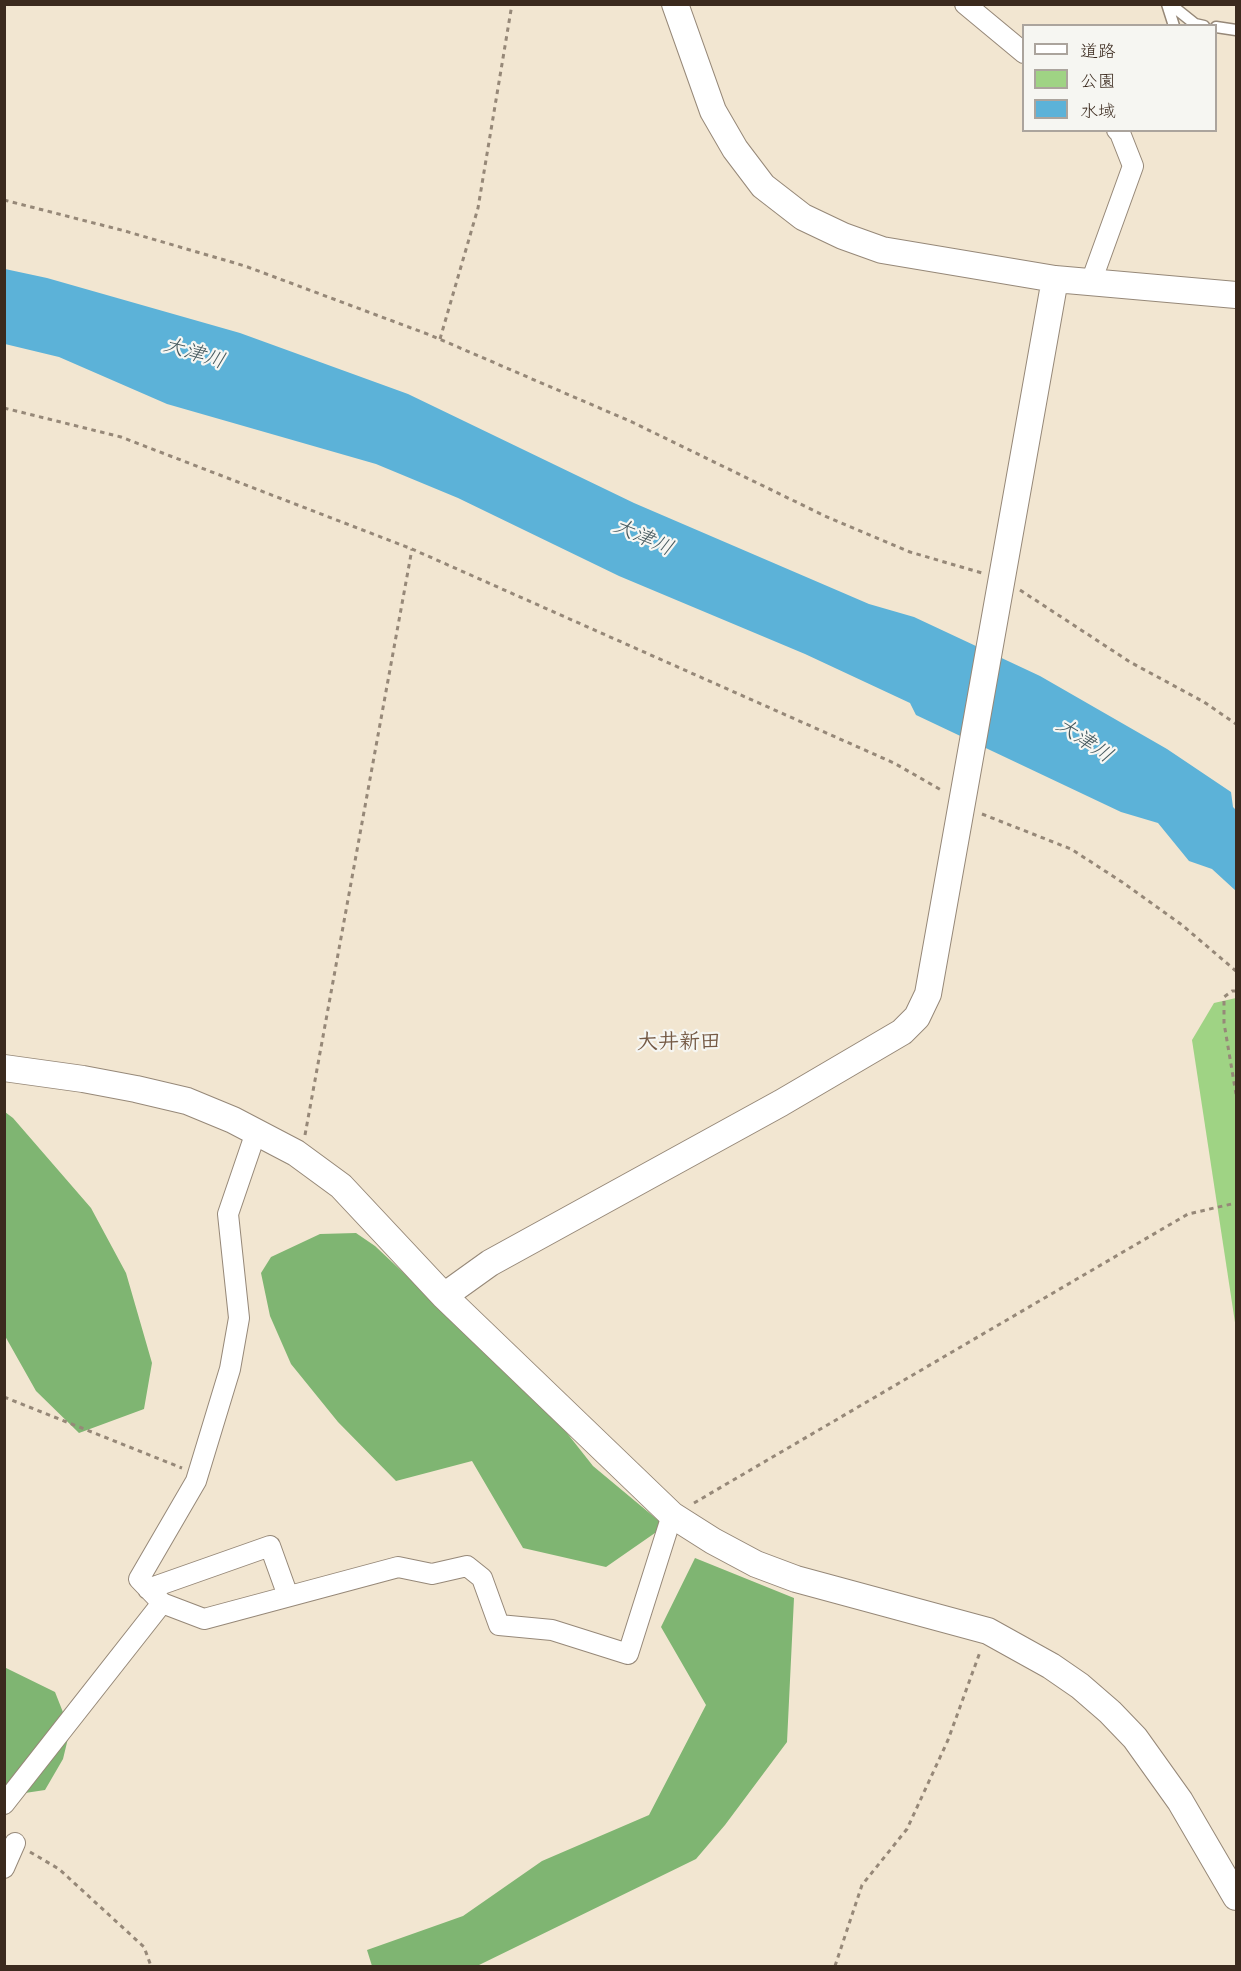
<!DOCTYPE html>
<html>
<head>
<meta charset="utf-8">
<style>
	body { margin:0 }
	#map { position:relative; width:1241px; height:1971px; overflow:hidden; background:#f2e6d1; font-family:"Balsamiq Sans","Klee One",sans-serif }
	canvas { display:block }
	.frame { position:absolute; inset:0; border:6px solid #3b2a1e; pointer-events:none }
	.legend { position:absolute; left:1022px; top:24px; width:195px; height:108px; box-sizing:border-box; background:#f6f6f2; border:2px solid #aba49d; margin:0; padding:8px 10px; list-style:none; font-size:18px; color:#3b2a1e }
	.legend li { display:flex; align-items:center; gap:12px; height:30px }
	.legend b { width:30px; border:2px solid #aba49d }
</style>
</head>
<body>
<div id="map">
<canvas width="1241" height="1971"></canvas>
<div class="frame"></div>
<ul class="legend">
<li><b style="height:8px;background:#fff"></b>道路</li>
<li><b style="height:16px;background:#9fd384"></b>公園</li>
<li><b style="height:16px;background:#5cb2d8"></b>水域</li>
</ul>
</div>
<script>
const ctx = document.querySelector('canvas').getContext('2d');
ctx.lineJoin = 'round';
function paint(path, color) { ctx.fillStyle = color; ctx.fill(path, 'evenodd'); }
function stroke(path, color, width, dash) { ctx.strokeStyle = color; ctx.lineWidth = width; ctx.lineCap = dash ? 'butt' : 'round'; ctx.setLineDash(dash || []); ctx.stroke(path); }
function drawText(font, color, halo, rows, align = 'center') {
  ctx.font = font + ' "Balsamiq Sans","Klee One",sans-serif'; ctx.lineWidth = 4.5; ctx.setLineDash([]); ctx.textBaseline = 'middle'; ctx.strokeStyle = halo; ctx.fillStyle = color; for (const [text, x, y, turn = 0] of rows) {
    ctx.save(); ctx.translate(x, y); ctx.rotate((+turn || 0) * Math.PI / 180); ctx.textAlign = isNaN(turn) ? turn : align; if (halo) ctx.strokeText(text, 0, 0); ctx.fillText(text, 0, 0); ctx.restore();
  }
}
const green = new Path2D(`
	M1236 998V1329L1192 1040 1214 1003Z`);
const forest = new Path2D(`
	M5 1112 13 1118 91 1208 126 1273 152 1363 144 1409 79 1433 36 1391 5 1336Z
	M356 1233 375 1246 548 1409 593 1466 665 1526 606 1567 523 1548 472 1461 396 1481 338 1422 291 1364 270 1316 261 1273 271 1257 320 1234Z
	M695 1558 794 1598 787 1742 725 1825 696 1859 477 1966H372L367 1950 463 1916 542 1861 649 1815 706 1705 661 1627Z
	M4 1667 55 1692 70 1730 63 1759 45 1790 5 1796Z`);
const water = new Path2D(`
	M5 269 47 278 240 333 408 394 634 503 869 604 914 617 1040 676 1167 749 1231 792 1233 807 1236 810V891L1212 869 1189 861 1158 823 1121 812 916 715 910 703 805 654 619 576 458 498 376 464 167 404 59 357 5 344Z`);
const path = new Path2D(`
	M4 200 125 231 245 266 430 335 632 422 825 516 910 552 982 573
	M440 339 478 208 512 4
	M4 408 121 437 412 549 894 763 943 791
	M1020 590 1130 662 1204 702 1236 724
	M982 814 1071 849 1122 882 1182 925 1236 971
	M1236 991H1232L1224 997V1023L1236 1094
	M305 1135 412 549
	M4 1397 182 1468
	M694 1503 1188 1214 1236 1203
	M30 1852 59 1869 144 1947 151 1966
	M835 1966 862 1885 907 1829 948 1740 980 1652`);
const service = new Path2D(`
	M1167 4 1174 26
	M1170 4 1195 24 1204 26
	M1216 27 1236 30`);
const minor = new Path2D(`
	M965 4 1024 53
	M1091 282 1133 166 1120 133 1117 130
	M256 1132 228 1214 239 1318 230 1369 196 1481 139 1579 162 1603 204 1619 398 1567 432 1574 467 1566 482 1578 499 1625 552 1630 628 1654 672 1515
	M148 1589 270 1546 288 1596
	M4 1804 162 1603
	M4 1868 15 1843`);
const tertiary = new Path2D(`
	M675 4 713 111 735 149 763 186 803 217 843 236 882 250 1055 279 1236 295
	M4 1068 83 1079 136 1089 187 1101 233 1120 296 1153 341 1186 444 1296 672 1515 713 1541 756 1564 796 1579 988 1631 1051 1666 1080 1686 1110 1712 1135 1738 1180 1801 1236 1897
	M444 1296 490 1263 781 1103 902 1032 917 1017 928 994 1055 279`);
const waterNames = [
	["大津川",194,354,17],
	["大津川",643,538,24],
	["大津川",1084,741,34]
];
const neighbourhoodNames = [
	["大井新田",679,1043]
];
paint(green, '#9fd384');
paint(forest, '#7fb572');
paint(water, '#5cb2d8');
stroke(service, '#968878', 13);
stroke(minor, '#968878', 22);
stroke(tertiary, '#968878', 28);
stroke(path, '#968878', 3, [4.5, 4.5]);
stroke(service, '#fff', 10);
stroke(minor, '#fff', 20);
stroke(tertiary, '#fff', 26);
drawText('italic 21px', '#475a5f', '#f6f6f2', waterNames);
drawText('bold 21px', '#755a45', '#f6f6f2', neighbourhoodNames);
</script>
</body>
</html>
